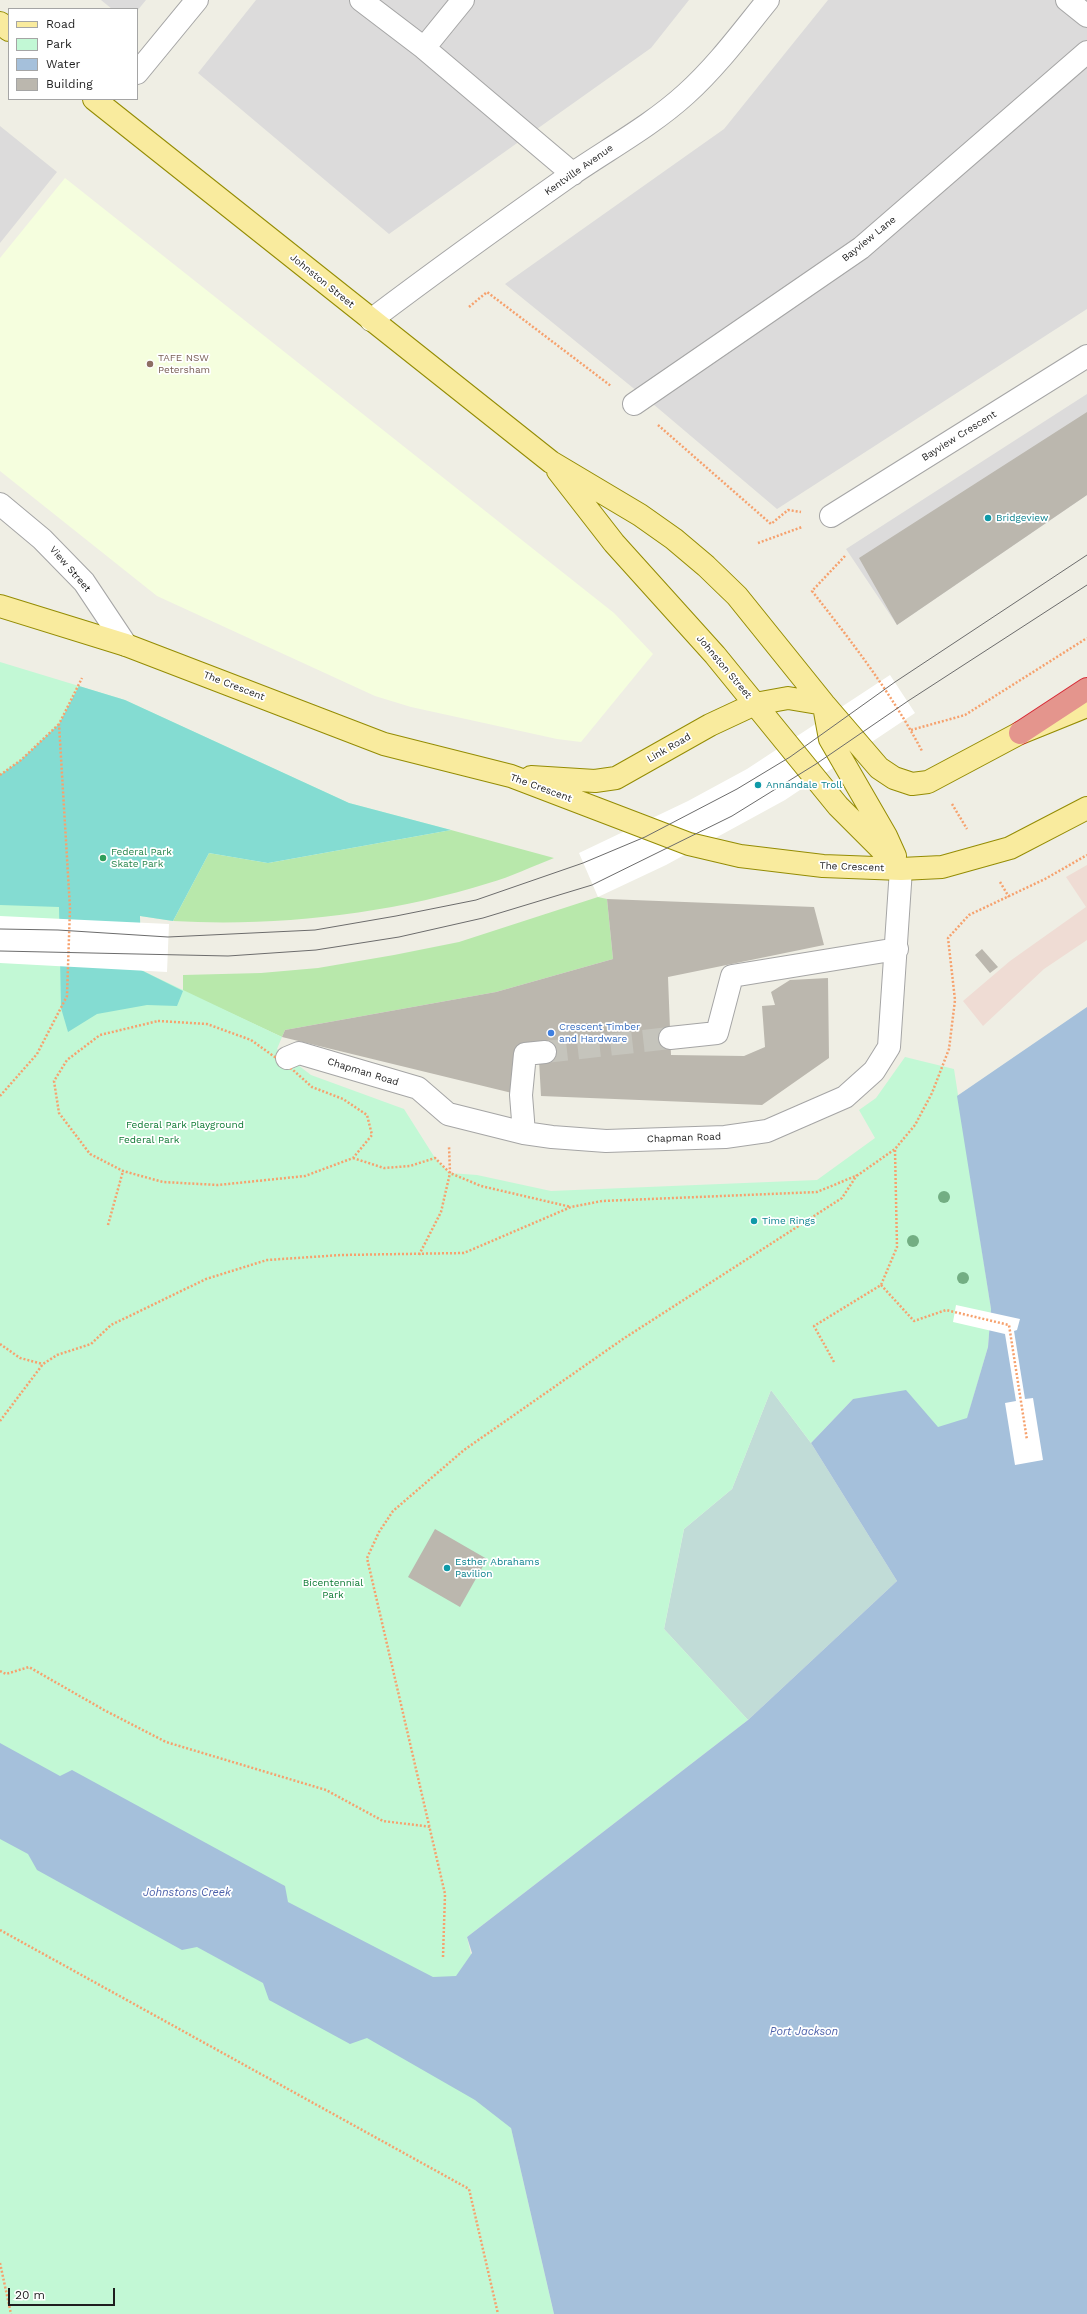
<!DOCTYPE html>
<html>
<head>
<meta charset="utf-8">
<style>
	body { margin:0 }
	#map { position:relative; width:1087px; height:2314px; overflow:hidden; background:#efeee4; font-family:"Work Sans",sans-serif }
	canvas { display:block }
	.legend { position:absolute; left:8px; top:8px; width:130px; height:92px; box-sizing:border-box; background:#fff; border:1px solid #a5a5a5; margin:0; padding:5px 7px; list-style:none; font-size:12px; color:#1e1e1e }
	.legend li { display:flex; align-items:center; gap:8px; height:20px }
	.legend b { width:20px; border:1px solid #a5a5a5 }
	.scale { position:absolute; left:8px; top:2288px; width:107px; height:18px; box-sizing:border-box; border:2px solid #1e1e1e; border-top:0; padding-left:5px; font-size:12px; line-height:14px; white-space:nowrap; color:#1e1e1e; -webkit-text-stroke:3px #fff; paint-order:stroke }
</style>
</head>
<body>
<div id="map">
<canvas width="1087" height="2314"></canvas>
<ul class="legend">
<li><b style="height:5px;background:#f9eb9e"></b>Road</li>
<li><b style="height:11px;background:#c2f8d5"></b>Park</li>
<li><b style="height:11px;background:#a5c0db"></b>Water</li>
<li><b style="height:11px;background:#bbb7ae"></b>Building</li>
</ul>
<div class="scale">20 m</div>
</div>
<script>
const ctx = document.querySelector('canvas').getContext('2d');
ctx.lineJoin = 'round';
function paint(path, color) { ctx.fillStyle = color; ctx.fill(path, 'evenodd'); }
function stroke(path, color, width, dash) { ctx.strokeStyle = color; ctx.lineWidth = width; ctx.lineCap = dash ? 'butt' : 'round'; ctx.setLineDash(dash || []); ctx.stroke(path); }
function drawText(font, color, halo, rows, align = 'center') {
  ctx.font = font + ' "Work Sans",sans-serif'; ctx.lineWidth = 3.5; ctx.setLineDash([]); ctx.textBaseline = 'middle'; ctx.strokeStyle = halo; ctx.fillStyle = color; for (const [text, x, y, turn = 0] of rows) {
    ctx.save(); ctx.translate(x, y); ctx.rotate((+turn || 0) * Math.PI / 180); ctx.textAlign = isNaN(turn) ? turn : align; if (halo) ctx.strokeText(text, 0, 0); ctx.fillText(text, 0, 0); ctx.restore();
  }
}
const residential = new Path2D(`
	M101 0H146L137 11V9H112Z
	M256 0H689L651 48 389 234 198 73Z
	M828 0H1087V309L777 509 659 409 505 284 724 129Z
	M0 126 57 172 0 243Z
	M1087 394V495L897 625 846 549Z`);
const commercial = new Path2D(`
	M1087 865V940L1044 969 983 1026 963 1001 1010 961 1086 907 1066 877Z`);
const education = new Path2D(`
	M65 178 614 613 653 654 581 742 557 739 411 707 375 696 157 596 0 471V258Z`);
const grass = new Path2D(`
	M451 830 554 858C533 866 511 877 489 883 390 914 277 927 173 921L209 853 268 863Z
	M598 897 607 899 613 959 496 992 285 1030 282 1037 183 991V975L261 973 318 968 394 955 459 942Z`);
const wetland = new Path2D(`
	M771 1390 811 1443 897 1581 748 1720 664 1629 684 1529 732 1489Z`);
const park = new Path2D(`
	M0 662 125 700 349 803 451 830 268 863 209 853 173 921 140 916 141 970 282 1037 277 1049 311 1075 404 1109 435 1158 450 1173 477 1175 551 1191 817 1180 875 1138 859 1110 876 1098 905 1057 954 1069 991 1309 988 1347 967 1419 938 1428 853 1399 811 1443 771 1390 732 1489 684 1529 664 1629 748 1720 467 1937 554 2314H0Z`);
const pitch = new Path2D(`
	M79 686 125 700 349 803 451 830 268 863 209 853 173 921 140 916 141 970 183 991 177 1006 147 1005 97 1014 68 1032 61 1008 59 907 0 905V775L21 760 59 724Z`);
const water = new Path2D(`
	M1087 1007V2314H554L511 2128 475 2100 367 2038 350 2044 269 2000 263 1983 197 1947 182 1950 37 1870 28 1854 0 1839V1743L60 1776 72 1770 285 1886 288 1902 433 1977 456 1976 472 1953 467 1937 748 1720 897 1581 811 1443 853 1399 906 1390 938 1427 967 1418 988 1347 991 1309 957 1096Z`);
const pier = new Path2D(`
	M890 675 915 713 785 800 666 865 598 897 579 853 688 801 747 769Z
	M0 916 169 924 167 972 0 963Z
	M956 1305 1020 1319 1017 1330 1014 1331 1025 1399 1033 1398 1043 1460 1015 1465 1005 1403 1016 1401 1005 1334 953 1322Z`);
const building = new Path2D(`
	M1087 412V495L897 625 859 558Z
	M607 899 814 907 824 945 668 977 671 1055 744 1056 765 1047 762 1006 775 1005 771 992 790 980 828 978 829 1058 762 1105 541 1096 539 1060 517 1049 512 1093 282 1037 285 1030 496 992 613 959Z
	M982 949 998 967 990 973 975 955Z
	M435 1529 487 1559 460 1607 408 1577Z`);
const minorTunnel = new Path2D(`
	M545 1052 670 1038`);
const path = new Path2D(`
	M469 307 487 292 611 386
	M658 425 771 524 788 510 801 512
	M758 543 802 527
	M845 556 812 591C852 642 892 694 922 751
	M911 730 965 715 1087 638
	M0 775 21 760 59 724
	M952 804 967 829
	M1000 882 1009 897
	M158 1021 207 1024 251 1040 293 1070 312 1087 343 1099 367 1115 372 1135 353 1158 305 1176 218 1185 163 1182 123 1171 90 1154 59 1113 54 1081 67 1060 100 1035Z
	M0 1096 37 1054 67 996 70 908 59 724 82 678
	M353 1158 384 1168 410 1166 435 1158 450 1173 481 1186 571 1207
	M108 1225 123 1171
	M419 1255 441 1212 450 1173 449 1146
	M881 1285 914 1321 946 1310 1009 1325 1027 1440
	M0 1344 20 1358 43 1364
	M834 1362 814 1326 881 1285 897 1247 895 1150
	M0 1421 43 1364 57 1355 91 1344 111 1325 206 1279 267 1260 341 1255 464 1253 571 1207 602 1201 817 1192 858 1175 895 1149 915 1125 932 1093 949 1049 955 1000 948 938 969 915 1045 879 1087 855
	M0 1671 6 1674 29 1667 104 1710 166 1742 326 1790 383 1821 431 1827
	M0 1930 469 2189 498 2314
	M443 1957 445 1894 367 1558 379 1532 393 1511 464 1450 623 1339 842 1198 857 1175
	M0 2263 11 2314`);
const minor = new Path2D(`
	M361 0 424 48 573 174
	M1067 0 1087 16
	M424 48 463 0
	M137 73 197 0
	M371 320C437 270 504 222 572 174 610 148 652 125 686 94 717 66 742 32 768 0
	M634 404 861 248 1087 52
	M0 504 42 539 84 582 126 645
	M831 516 1087 356
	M670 1038 717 1033 732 976 897 949
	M287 1058 299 1053 418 1088 448 1114 524 1133 552 1137 606 1141 725 1137 767 1131 845 1097 874 1071 889 1047 901 869
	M524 1133 521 1095 525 1054 545 1052`);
const major = new Path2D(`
	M0 23 9 30
	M94 99 551 462 640 515 674 539 706 566 737 596 824 704 879 768 894 778 912 784 928 782 1020 733 1087 706
	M558 471 614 543 715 655 838 806 901 869
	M0 606 126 645 384 744 511 776 689 844 740 856 823 866 901 869 942 867 1010 848 1087 808
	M824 706 830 739 886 836 895 856
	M531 777 595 781 616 778 710 725 755 704 788 698 824 704`);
const highway = new Path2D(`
	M1020 733 1087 689`);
const tram = new Path2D(`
	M0 929 58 930 168 937 315 930 396 916 476 900 583 863 645 837 737 789 790 757 895 682 1087 555
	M0 951 228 956 316 950 399 937 483 918 592 885 732 816 816 764 908 701 1087 585`);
const trees = [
	[944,1197],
	[913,1241],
	[963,1278]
];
const markers = [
	[150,364,4,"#8d6e63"],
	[988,518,4,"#0f9aa8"],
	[758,785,4,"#0f9aa8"],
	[103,858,4,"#2e9e5b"],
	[551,1033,4,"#3f7fe0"],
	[754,1221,4,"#0f9aa8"],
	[447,1568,4,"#0f9aa8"]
];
const streetNames = [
	["Kentville Avenue",579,170,-35],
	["Bayview Lane",869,239,-39],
	["Johnston Street",322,281,39],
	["Bayview Crescent",959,436,-32],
	["View Street",70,569,49],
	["Johnston Street",724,667,50],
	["The Crescent",234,686,21],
	["Link Road",669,748,-30],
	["The Crescent",541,788,20],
	["The Crescent",852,867,2],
	["Chapman Road",363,1072,17],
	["Chapman Road",684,1138,-2]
];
const educationNames = [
	["TAFE NSW",158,358],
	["Petersham",158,370]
];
const cultureNames = [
	["Bridgeview",996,518],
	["Annandale Troll",766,785],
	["Time Rings",762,1221],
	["Esther Abrahams",455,1562],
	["Pavilion",455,1574]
];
const leisureNames = [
	["Federal Park",111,852],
	["Skate Park",111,864]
];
const shopNames = [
	["Crescent Timber",559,1027],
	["and Hardware",559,1039]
];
const parkNames = [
	["Federal Park Playground",185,1125],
	["Federal Park",149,1140],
	["Bicentennial",333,1583],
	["Park",333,1595]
];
const waterNames = [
	["Johnstons Creek",187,1893],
	["Port Jackson",804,2032]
];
paint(residential, '#dcdbdb');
paint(commercial, '#efdcd4');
paint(education, '#f5fede');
paint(grass, '#b8e8ab');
paint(wetland, '#c1dcd7');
paint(park, '#c2f8d5');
paint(pitch, '#84dcd2');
paint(water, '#a5c0db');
paint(pier, '#fff');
paint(building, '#bbb7ae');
stroke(minorTunnel, '#c5c4bc', 22, [22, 11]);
stroke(minor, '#a5a5a5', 24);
stroke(major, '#948c04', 24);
stroke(highway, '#d62834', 24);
stroke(path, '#f6a16d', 2.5, [2, 2]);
stroke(minor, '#fff', 22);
stroke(major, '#f9eb9e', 22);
stroke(highway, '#e4958d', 22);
stroke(tram, '#6c6c6c', 1);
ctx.fillStyle = '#73ae83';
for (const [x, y] of trees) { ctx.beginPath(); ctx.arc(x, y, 6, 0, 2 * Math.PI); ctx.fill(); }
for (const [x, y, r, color] of markers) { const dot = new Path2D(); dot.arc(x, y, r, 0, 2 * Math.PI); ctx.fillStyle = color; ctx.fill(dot); stroke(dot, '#fff', 1.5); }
drawText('10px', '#1e1e1e', '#fff', streetNames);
drawText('10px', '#785e54', '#fff', educationNames, 'left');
drawText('10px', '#0d838f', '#fff', cultureNames, 'left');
drawText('10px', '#27864d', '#fff', leisureNames, 'left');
drawText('10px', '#366cbe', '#fff', shopNames, 'left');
drawText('10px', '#0e7a34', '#fff', parkNames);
drawText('italic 11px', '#4d62ab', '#fff', waterNames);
</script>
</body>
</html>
